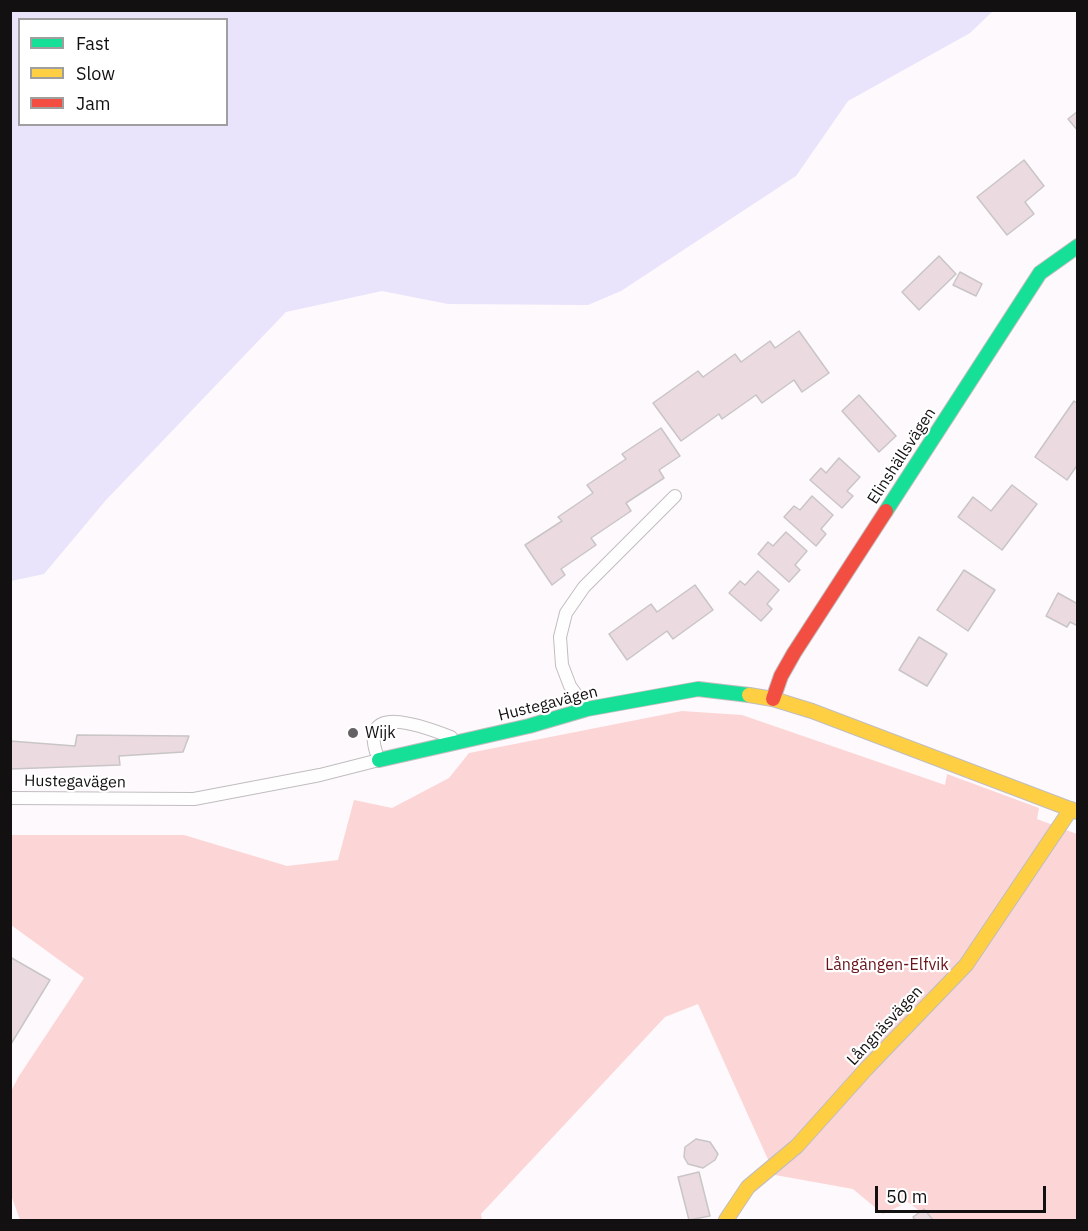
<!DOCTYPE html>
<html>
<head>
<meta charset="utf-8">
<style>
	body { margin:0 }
	#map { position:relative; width:1088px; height:1231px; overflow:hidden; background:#fef9fc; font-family:"IBM Plex Sans",sans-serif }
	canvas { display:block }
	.frame { position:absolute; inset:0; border:12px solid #121011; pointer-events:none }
	.legend { position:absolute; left:18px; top:18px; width:210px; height:108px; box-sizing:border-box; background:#fff; border:2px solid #a09fa0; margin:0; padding:8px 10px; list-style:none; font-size:18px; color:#121011 }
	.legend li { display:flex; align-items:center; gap:12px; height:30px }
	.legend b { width:30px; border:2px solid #a09fa0 }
	.scale { position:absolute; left:875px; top:1186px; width:171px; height:27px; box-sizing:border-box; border:3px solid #121011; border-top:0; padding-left:8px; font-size:18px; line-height:21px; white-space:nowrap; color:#121011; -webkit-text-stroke:4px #fff; paint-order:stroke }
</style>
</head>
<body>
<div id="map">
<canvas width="1088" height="1231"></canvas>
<div class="frame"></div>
<ul class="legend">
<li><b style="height:8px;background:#16e098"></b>Fast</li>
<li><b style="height:8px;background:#ffcf43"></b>Slow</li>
<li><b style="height:8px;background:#f24e42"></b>Jam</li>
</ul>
<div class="scale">50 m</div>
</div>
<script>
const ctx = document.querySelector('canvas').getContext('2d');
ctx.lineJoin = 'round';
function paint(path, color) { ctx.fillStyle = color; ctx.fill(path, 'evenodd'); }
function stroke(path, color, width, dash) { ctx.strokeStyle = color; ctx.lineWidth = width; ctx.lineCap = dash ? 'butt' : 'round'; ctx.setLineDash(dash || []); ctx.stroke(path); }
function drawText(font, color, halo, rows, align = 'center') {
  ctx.font = font + ' "IBM Plex Sans",sans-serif'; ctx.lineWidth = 4.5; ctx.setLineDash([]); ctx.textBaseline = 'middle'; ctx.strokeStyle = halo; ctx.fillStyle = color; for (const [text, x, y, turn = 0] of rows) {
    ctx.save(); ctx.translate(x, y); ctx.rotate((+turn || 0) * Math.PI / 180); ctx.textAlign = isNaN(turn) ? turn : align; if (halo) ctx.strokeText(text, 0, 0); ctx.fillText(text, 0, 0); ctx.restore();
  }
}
const green = new Path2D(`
	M682 711 742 715 945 785 947 774 1039 808 1037 819 1077 834V1220H931L908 1202 883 1214 853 1189 775 1175 698 1004 665 1017 481 1214 482 1220H20L11 1195 10 1093 19 1076 84 978 11 925V835H184L287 866 338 860 354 800 392 808 449 778 469 753Z`);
const water = new Path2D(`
	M10 11 11 10 993 11 970 33 848 101 796 176 621 291 588 305 448 304 382 291 286 312 106 500 44 574 11 581ZM20 20H226V124H20Z`);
const building = new Path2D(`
	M1078 111V131L1068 119Z
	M1024 160 1044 186 1025 202 1034 214 1007 235 977 197Z
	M939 256 956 274 919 310 902 292Z
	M960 272 982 284 976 296 953 285Z
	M799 331 829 373 802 392 794 380 762 403 756 395 722 419 719 414 681 441 653 403 698 371 703 377 735 354 741 362 770 341 775 348Z
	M859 395 896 436 879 452 842 411Z
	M1074 401 1078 404V464L1067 480 1035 457Z
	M661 428 680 456 659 470 664 478 626 503 631 511 591 538 596 545 561 569 565 575 552 585 525 545 562 521 558 517 593 493 587 485 626 459 622 454Z
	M839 458 860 477 847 491 853 496 842 508 810 480 821 468 826 473Z
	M1012 485 1037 504 1002 550 958 517 973 497 991 511Z
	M812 496 833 515 821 529 826 534 816 546 784 517 794 506 800 510Z
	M786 532 807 551 795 565 800 570 789 582 758 554 768 542 773 546Z
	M964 570 995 590 968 631 937 610Z
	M758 571 779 590 767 604 772 609 761 621 729 593 740 581 745 585Z
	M695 585 713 610 673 639 667 631 627 660 609 634 651 604 657 612Z
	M1058 593 1076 603 1078 600V626L1070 622 1067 627 1046 616Z
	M919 637 947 654 927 686 899 670Z
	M77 735 189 736 183 752 119 756 120 765 10 769V741L75 746Z
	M10 957 50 980 11 1044H10Z
	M696 1139 710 1142 718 1154 715 1160 703 1168 688 1164 684 1157 685 1147Z
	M699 1172 710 1216 689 1220 678 1177Z
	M924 1209 933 1220H915L913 1217Z`);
const lane = new Path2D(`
	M586 708 570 686 562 665 560 637 566 613 584 587 675 496
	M10 798 194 799 320 775 379 760C354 700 423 726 451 737`);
const fast = new Path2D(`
	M886 511 1040 273 1078 246
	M379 760 529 726 587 709 698 689 749 695`);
const slow = new Path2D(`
	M749 695 773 699 812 711 1078 812
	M726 1220 748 1187 797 1146 867 1068 966 965 1071 809`);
const jam = new Path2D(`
	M773 699 781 676 794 653 886 511`);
const markers = [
	[353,733,6,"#656263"]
];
const streetNames = [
	["Elinshällsvägen",902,456,-57],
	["Hustegavägen",548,704,-14],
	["Hustegavägen",75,782,1],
	["Långnäsvägen",885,1026,-47]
];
const poiNames = [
	["Wijk",365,733]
];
const parkNames = [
	["Långängen-Elfvik",887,965]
];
paint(green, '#fcd6d6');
paint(water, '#e9e3fb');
paint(building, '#ebdbe0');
stroke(building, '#c9c5c7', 1.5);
stroke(lane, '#c0bdbf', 14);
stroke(fast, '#c0bdbf', 16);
stroke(slow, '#c0bdbf', 16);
stroke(jam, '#c0bdbf', 16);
stroke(lane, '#fffeff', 12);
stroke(fast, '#16e098', 14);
stroke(slow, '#ffcf43', 14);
stroke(jam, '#f24e42', 14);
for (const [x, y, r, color] of markers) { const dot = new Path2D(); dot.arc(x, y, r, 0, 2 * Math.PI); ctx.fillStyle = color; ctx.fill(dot); stroke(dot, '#fff', 2); }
drawText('16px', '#121011', '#fff', streetNames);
drawText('16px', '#121011', '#fff', poiNames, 'left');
drawText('16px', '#68141a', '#fff', parkNames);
</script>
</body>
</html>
